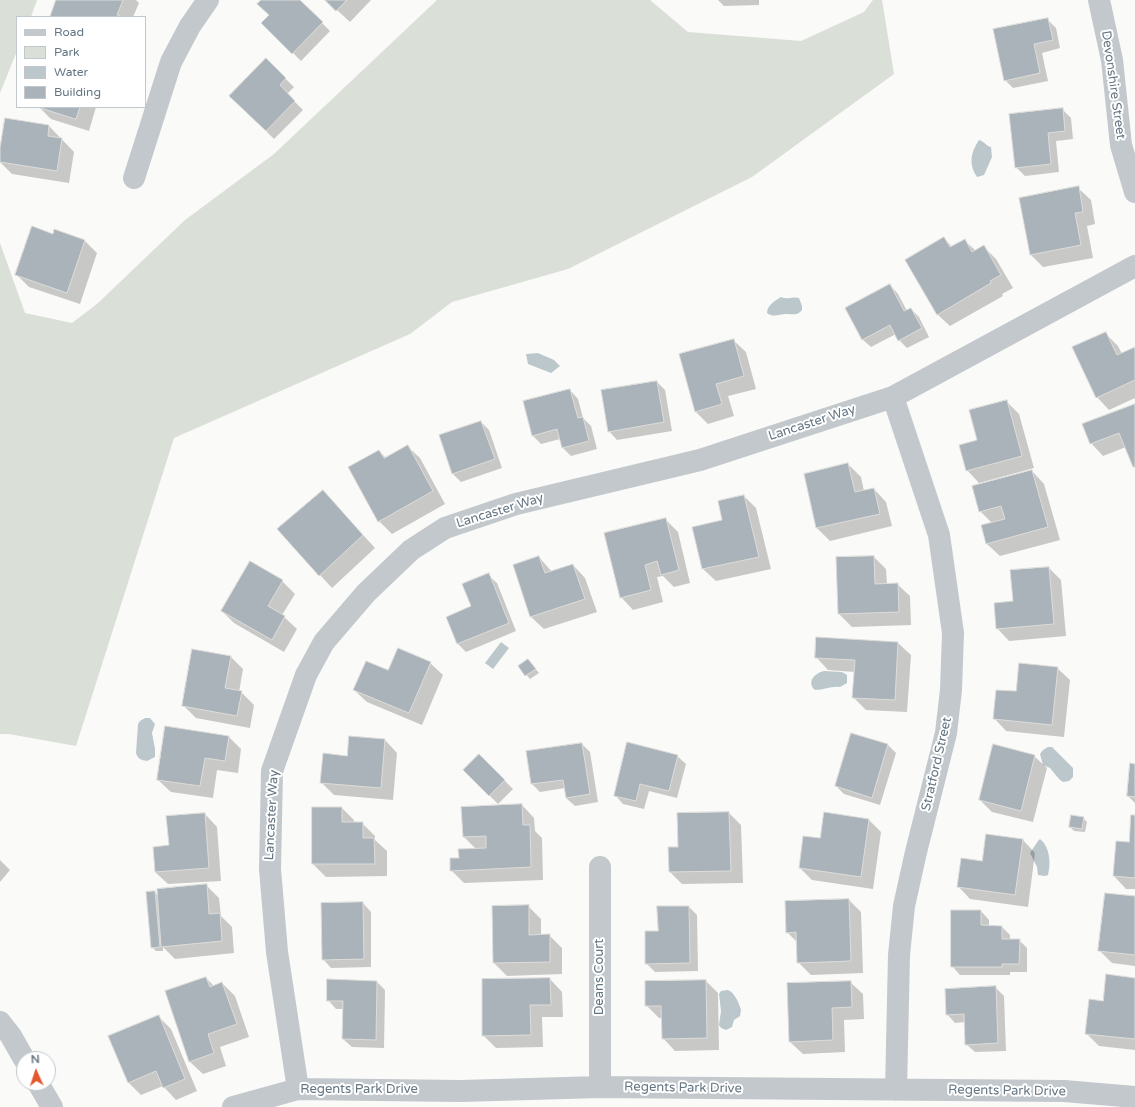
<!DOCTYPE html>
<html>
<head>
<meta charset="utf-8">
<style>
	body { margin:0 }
	#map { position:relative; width:1135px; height:1107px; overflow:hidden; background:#fafaf8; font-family:"Varela Round",sans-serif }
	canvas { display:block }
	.legend { position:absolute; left:16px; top:16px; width:130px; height:92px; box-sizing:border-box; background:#fff; border:1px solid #c1c8cd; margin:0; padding:5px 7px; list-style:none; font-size:12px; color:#657683 }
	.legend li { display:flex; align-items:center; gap:8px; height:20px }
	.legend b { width:20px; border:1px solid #c1c8cd }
	.north { position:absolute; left:16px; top:1051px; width:40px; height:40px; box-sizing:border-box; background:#fff; border:1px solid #c1c8cd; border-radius:50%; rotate:357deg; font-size:11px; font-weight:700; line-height:16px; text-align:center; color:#657683 }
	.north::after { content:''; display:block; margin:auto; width:14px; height:18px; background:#e4572e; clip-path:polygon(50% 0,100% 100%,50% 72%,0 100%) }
</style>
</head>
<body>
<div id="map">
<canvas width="1135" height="1107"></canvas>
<ul class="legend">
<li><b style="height:5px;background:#c3c8cc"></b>Road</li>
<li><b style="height:11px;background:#dadfd7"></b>Park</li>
<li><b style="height:11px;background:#bbc7cb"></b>Water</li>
<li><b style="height:11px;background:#aab3b9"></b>Building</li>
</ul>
<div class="north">N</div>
</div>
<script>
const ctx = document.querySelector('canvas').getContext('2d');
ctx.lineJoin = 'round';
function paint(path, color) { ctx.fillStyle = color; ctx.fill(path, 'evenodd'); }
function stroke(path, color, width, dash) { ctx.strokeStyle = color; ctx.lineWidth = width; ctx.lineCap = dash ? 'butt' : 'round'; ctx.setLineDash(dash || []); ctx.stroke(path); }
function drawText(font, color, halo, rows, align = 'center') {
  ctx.font = font + ' "Varela Round",sans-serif'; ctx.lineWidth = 4; ctx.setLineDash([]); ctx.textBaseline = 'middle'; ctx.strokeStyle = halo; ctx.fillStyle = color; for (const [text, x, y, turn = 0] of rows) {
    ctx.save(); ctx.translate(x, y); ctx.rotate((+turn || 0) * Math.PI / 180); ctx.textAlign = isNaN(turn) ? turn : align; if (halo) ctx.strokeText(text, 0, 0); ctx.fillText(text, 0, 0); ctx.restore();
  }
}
const green = new Path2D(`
	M0 0H37L31 17H17V51L0 93Z
	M437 0H650L688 32 801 41 864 12 873 0H882L894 74 752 177 568 269 452 302 410 334 174 438 76 746 9 734H0V243L25 313 72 323 97 304 185 220 274 154Z`);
const water = new Path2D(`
	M979 140C984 141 986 146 991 147L992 157 984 175 977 177C968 164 971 152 979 140Z
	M781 297C787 300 793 296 799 298L802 306V310C797 316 793 314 786 314 779 314 774 318 767 313 767 305 776 300 781 297Z
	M538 353 554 360 560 366 551 373 528 364 526 354Z
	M501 642 509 648 493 669 485 663Z
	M824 671 842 672 847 675V683L840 687C831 686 824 690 815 690 806 682 815 673 824 671Z
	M145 718H150L155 724 152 733 155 749V757L147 761C141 760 138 759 136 753L138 724 140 721Z
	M1048 747H1052L1073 768V777L1069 781 1063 782 1059 779 1050 768 1043 765 1040 754 1043 750Z
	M1040 839C1050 847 1051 863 1048 875L1045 876 1038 875 1037 867 1030 853 1038 841Z
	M727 990C734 991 739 1003 741 1010L740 1016 734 1020 732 1027 726 1030 721 1028 719 1025 721 1011 719 994 721 991Z`);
const shadow = new Path2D(`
	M58 0H136L139 3 133 17H51Z
	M262 0H299L330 31 301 61 263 23 270 15Z
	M326 0H371L350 22Z
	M718 0H759V5L724 6Z
	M1047 19 1056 28 1060 48 1042 53 1048 81 1013 88 1005 80Z
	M266 60 294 87 287 94 303 110 274 139 231 96Z
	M39 107H96L89 131 51 119Z
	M1062 109 1071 118 1073 139 1056 141 1059 172 1025 176 1016 167Z
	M49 126 74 152 69 183 12 174 0 162V154Z
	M1078 188 1091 200 1095 224 1087 226 1093 258 1043 267 1031 255 1020 199Z
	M54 235 85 241 97 253 80 304 29 287 16 274Z
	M944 238 952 247 964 240 976 251 984 247 996 259 1013 288 1002 294 1003 296 950 326 937 314Z
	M890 285 898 294 907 311 911 309 919 317 929 337 907 348 899 340 896 334 871 347 862 339Z
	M1105 333 1118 346 1122 354 1135 348V398L1109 410 1097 397Z
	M733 340 746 352 756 389 728 396 734 416 708 424 695 411Z
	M657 382 665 390 672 431 617 440 609 431Z
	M570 390 578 399 583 418 591 426 597 449 571 456 563 448 560 439 541 444 533 436Z
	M1006 401 1019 414 1034 468 979 483 967 470 978 441Z
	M1135 405V468L1126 447 1103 456 1091 443Z
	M481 422 489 430 502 468 461 482 453 474Z
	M407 446 420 458 445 504 392 534 379 521V451L386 458Z
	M848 464 861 477 864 491 874 489 886 502 892 526 830 541 817 528 805 474Z
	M1032 471 1044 484 1060 540 1000 556 987 544 992 523 980 511Z
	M323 491 375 548 332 588 320 575Z
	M744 496 756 508 771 569 716 581 703 569 724 521Z
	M665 519 678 532 690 583 674 587 663 576 657 577 663 602 633 610 621 597Z
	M539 557 552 572 573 565 585 578 597 612 544 629 531 617 514 565Z
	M874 557 886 569 887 584H897L910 596 911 625 852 627 839 614 837 558Z
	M1049 568 1061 580 1066 636 1009 641 997 628 1014 602Z
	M488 575 497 583 516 631 466 652 458 644 472 607Z
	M282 581 295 594 282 615 297 629 284 652 234 623 222 611Z
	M817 638 898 643 911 655 907 712 866 710 853 697 855 672 828 670 816 657Z
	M231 657 243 669 239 692H241L254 705 250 728 196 718 183 705Z
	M528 660 539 673 530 679 519 666Z
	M430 663 443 675 422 725 367 702 354 690 389 671Z
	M1057 668 1070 680 1064 737 1006 731 994 718 1017 692Z
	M166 727 229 737 241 749 238 773 217 770 213 798 171 792 158 780Z
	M385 740 397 753 393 800 334 795 321 782 348 757Z
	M582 744 590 752 598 802 575 806 566 798 565 788 540 792 532 784Z
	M888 745 896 753 880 805 844 794 836 786Z
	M479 755 513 789 498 804 464 770Z
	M677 756 686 764 677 798 649 791 644 809 623 804 615 795Z
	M1034 756 1047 768 1033 822 992 812 980 800Z
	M1135 765V803L1128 796Z
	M522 805 534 818 535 831 542 838 543 880 464 883 451 870 477 850 464 837Z
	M313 808H342L354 820V823H362L375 836V840L387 851V876L326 877 313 864Z
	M729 813 741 825 743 883 682 884 670 872 679 848Z
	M205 814 217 827 221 881 168 884 155 872Z
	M1135 816V889H1126L1114 876 1130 843Z
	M1083 818 1087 822 1085 832 1074 831 1070 827Z
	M868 819 881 832 873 889 812 880 800 868 821 839Z
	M1023 840 1035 853 1028 907 970 899 958 886 983 862Z
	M0 860 10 870 0 882Z
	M206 885 219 898 221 916 232 927 234 953 175 959 163 947V951H156L152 947 155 892 158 896Z
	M1135 897V966L1112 963 1099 950Z
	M849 900 861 912 863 973 811 975 798 962V943L787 932Z
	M363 903 371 912V967L331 968 323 959Z
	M528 906 541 919V935H549L562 948V974L507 976 494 963 493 907Z
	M689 907 697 915 698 971 655 972 646 963 659 932Z
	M981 911 989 920V927H1002L1010 935V940H1019L1027 948V972H1010V975H960L952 966Z
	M206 978 214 986 222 983 235 996 249 1037 220 1047 226 1066 203 1074 190 1062 166 992Z
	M550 979 562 992 563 1017H542L543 1047 496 1048 483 1035Z
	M1135 979V1050L1099 1046 1086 1033 1104 1002Z
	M706 981 718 993 719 1050 675 1051 663 1038 662 1018H659L646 1005Z
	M377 982 385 990 384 1048 352 1047 343 1039 344 1009H336L328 1000Z
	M850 982 863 994 864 1019 844 1020 845 1052 803 1054 790 1042Z
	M995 987 1004 996 1006 1051 975 1052 966 1044 965 1022 955 1023 947 1014Z
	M158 1016 171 1029 197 1091 176 1100 163 1086 141 1095 129 1083 110 1037Z`);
const building = new Path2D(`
	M56 0H123L117 15 123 17H50Z
	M261 0H300L323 22 292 54 261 23 269 15 257 4Z
	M325 0H347L336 11Z
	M1048 18 1053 40 1034 44 1040 73 1004 81 993 29Z
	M266 58 286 78 280 85 295 101 266 131 229 96Z
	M38 107H80L76 119Z
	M1063 108 1065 131 1048 133 1051 164 1015 168 1009 114Z
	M5 118 49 125 48 136 62 138 57 171 0 162V148Z
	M1079 186 1083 212 1075 213 1081 245 1030 255 1019 198Z
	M32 226 53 234 54 229 85 240 67 293 15 275Z
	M944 237 950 247 965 239 972 252 984 245 1001 275 990 281 991 283 937 315 905 260Z
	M890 284 904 311 911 308 922 328 898 341 890 325 862 340 845 308Z
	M1106 332 1117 355 1135 347V380L1096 398 1072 347Z
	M734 339 744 376 716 384 722 404 695 412 679 354Z
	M657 381 664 422 608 432 601 390Z
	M570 389 578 418 583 417 589 441 562 448 557 429 532 436 523 401Z
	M1007 400 1022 456 966 471 959 445 977 440 969 410Z
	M1135 404V467H1133L1119 433 1090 444 1082 424Z
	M481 421 495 459 452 474 439 435Z
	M408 445 433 491 378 522 348 467 379 450 384 458Z
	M848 463 855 492 874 488 880 514 816 528 804 474Z
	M1032 470 1048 527 986 544 981 525 1005 519 1001 506 979 512 972 486Z
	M323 490 363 535 319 576 277 529Z
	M744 495 759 557 702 569 692 527 722 520 718 501Z
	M666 518 679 570 661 575 657 561 645 565 651 590 620 598 604 533Z
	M539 556 545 573 573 564 585 599 530 617 513 565Z
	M874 556 875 584 898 583 899 612 838 614 836 557Z
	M250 561 283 580 268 606 285 616 272 640 221 611Z
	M1049 567 1054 624 996 629 994 603 1013 601 1010 570Z
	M489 573 509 623 457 644 446 617 471 606 462 584Z
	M816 637 898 642 895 700 852 698 855 660 815 658Z
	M398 648 431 662 409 713 353 690 366 661 388 670Z
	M192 649 231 656 225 688 242 691 237 716 182 706Z
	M528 659 536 669 525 676 518 666Z
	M1019 663 1058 667 1052 725 993 719 996 690 1016 691Z
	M165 726 229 736 225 761 205 758 200 786 157 780Z
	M851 733 888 744 872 798 835 786Z
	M349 736 385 739 381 788 320 783 323 753 347 756Z
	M627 742 678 755 669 791 640 784 636 801 614 796Z
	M582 743 590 794 566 798 563 780 531 784 526 751Z
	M993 744 1035 755 1021 811 979 800Z
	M479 754 505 780 489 796 463 770Z
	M1130 763 1135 764V797L1127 796Z
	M522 804 523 825H530L531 867 450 871V858H459L458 849 486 848V836L463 837 461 807Z
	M312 807H342V822H363V838H374L375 864H312Z
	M729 812 731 871 669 872 668 847H678L677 813Z
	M824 812 869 819 861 877 799 868 803 836 820 838Z
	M205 813 209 868 155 872 153 847 169 845 166 816Z
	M1071 815 1084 817 1082 829 1069 827Z
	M1131 815H1135V878L1113 876 1116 841 1129 842Z
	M986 834 1023 839 1015 895 957 887 961 858 982 861Z
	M207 884 209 914 220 913 222 941 161 947 157 889Z
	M155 891 160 947 151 948 146 892Z
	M1105 893 1135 896V955L1098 951Z
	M849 899 851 961 797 963 796 932 786 933 785 901Z
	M363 902 364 959 322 960 321 903Z
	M529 905V935L550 934V962L493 963 492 906Z
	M657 906H689L690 963 645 964V931H658Z
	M951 910H981V925L1002 926V939H1020L1019 964H1002V967H951Z
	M1106 974 1135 978V1039L1085 1034 1089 999 1103 1001Z
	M206 977 210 987 222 982 237 1024 208 1034 214 1053 189 1062 165 991Z
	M550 978 551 1005H530L531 1035 482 1036V979Z
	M327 979 377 981 376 1040 342 1039 343 1001H327Z
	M706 980 707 1038 662 1039 661 1006H645V981Z
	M851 981 852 1007 832 1008 833 1040 789 1042 787 983Z
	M996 986 998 1043 965 1045 964 1014 946 1015 945 989Z
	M159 1015 185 1079 163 1088 156 1071 128 1083 108 1036Z`);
const street = new Path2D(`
	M1099 0 1112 60 1121 145 1135 192
	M134 178 171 62 190 26 208 0
	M893 397 939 535 953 633 951 690 946 733 916 852 904 906 899 955 896 1090
	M600 867V1087
	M0 1022 11 1036 24 1059
	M38 1083 52 1107
	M298 1089 277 952 270 869 272 771 306 675 324 642 366 593 411 550 445 528 516 504 700 460 893 397 1135 266
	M233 1107 298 1089 461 1091 600 1087 1064 1091 1135 1097`);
const streetNames = [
	["Devonshire Street",1113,85,82],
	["Lancaster Way",812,423,-18],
	["Lancaster Way",500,511,-17],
	["Stratford Street",937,764,-77],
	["Lancaster Way",272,815,-87],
	["Deans Court",600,977,-90],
	["Regents Park Drive",683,1088,1],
	["Regents Park Drive",359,1090],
	["Regents Park Drive",1007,1091,1]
];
paint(green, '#dadfd7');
paint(water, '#bbc7cb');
paint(shadow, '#0003');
paint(building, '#aab3b9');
stroke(building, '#dcdcda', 1);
stroke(street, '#c3c8cc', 22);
drawText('13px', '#657683', '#fff', streetNames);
</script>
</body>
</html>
